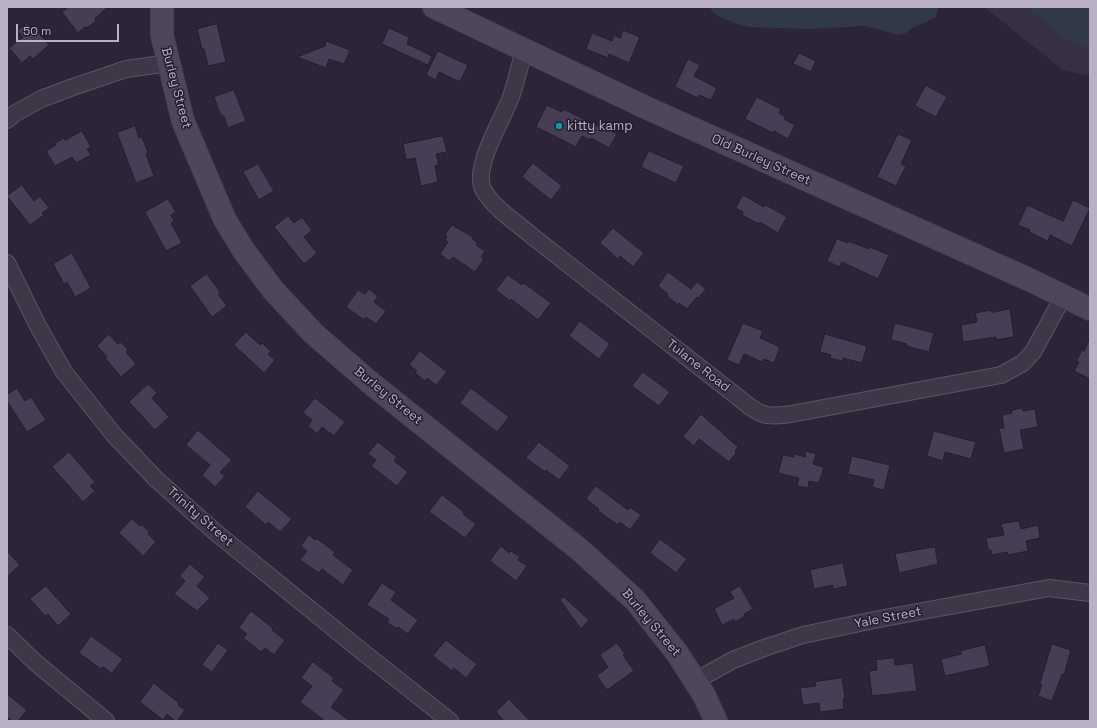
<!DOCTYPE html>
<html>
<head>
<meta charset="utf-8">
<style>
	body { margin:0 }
	#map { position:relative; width:1097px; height:728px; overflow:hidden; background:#2c2437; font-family:"Space Grotesk",sans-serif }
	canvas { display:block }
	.frame { position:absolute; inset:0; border:8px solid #bab2c4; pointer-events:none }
	.scale { position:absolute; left:16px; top:24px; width:103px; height:18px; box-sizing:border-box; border:2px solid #bab2c4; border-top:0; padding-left:5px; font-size:12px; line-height:14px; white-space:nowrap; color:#bab2c4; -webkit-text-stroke:3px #231d2d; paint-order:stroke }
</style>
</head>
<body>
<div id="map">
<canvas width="1097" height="728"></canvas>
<div class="frame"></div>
<div class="scale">50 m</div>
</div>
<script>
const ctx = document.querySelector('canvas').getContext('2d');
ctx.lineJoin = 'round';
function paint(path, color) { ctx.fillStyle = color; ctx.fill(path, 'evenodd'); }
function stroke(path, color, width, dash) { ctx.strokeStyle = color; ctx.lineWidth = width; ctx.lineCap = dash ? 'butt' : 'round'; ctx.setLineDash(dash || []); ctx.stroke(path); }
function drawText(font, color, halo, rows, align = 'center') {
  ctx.font = font + ' "Space Grotesk",sans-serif'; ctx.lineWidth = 3; ctx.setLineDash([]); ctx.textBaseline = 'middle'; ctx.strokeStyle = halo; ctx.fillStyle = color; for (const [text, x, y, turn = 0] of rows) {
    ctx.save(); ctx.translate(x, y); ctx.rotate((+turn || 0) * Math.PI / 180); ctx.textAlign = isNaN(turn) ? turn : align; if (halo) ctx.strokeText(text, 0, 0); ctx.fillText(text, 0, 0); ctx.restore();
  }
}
const airport = new Path2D(`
	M984 7H1090V76L1063 70Z`);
const green = new Path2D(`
	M710 7H939L935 18 912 28 906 33 898 35 866 26 808 29 750 27 734 23 718 16 712 11Z
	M1026 7H1090V49L1066 40Z`);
const building = new Path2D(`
	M69 7H108L95 18 96 21 87 28 85 27 78 33 62 12Z
	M27 23 33 30 35 28 49 45 33 59 30 56 22 63 9 48 23 37 18 31Z
	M217 24 226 62 208 66 204 49H202L197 29Z
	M389 28 409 37 407 44 432 56 428 65 382 44Z
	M623 30 640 37 629 63 609 54 608 58 586 49 592 33 612 41 614 35 620 38Z
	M326 41 350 50 344 64 329 59 326 68 297 57 325 46Z
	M438 51 468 65 460 82 439 72 436 80 426 75Z
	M799 53 816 61 811 72 793 64Z
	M688 59 700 65 694 76 717 88 711 100 699 95 698 98 675 87Z
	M926 85 947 97 936 117 915 106Z
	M234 90 246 121 228 128 224 116H221L214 97Z
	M757 97 781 109 779 113 785 117 784 119 795 125 788 139 774 131 773 133 745 119Z
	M547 105 562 112 563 109 598 126 599 124 617 134 609 148 591 138 590 140 582 136 576 147 536 127Z
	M135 126 139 138 142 137 148 153 146 154 154 176 136 183 117 133Z
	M82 131 91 147 87 149 91 155 76 163 72 157 55 166 46 151 56 145 55 143 64 138 65 140Z
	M898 134 912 140 901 164 906 166 896 186 877 177Z
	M443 136 447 152 436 154 439 165 435 166 438 182 421 186 415 158 406 160 403 144Z
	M649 151 684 166 676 183 641 167Z
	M533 163 562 186 551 200 522 177Z
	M258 164 274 191 259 200 243 172Z
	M22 185 34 201 40 196 49 208 42 213 44 215 30 225 7 196Z
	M743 195 764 207 766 205 787 217 778 233 760 222 759 224 742 215 743 212 736 208Z
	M168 199 176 212 171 215 174 221 171 223 182 243 166 251 145 212Z
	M1073 200 1090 208 1072 246 1050 235 1048 241 1029 232 1030 230 1018 225 1027 205 1063 221Z
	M288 216 294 223 302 217 312 230 304 237 317 253 304 264 274 227Z
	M452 225 473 237 472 239 477 242 476 245 485 251 481 257 484 259 475 272 453 257 449 261 440 254 448 242 445 240 447 236 445 235Z
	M613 228 644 253 633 267 620 256 618 259 600 243Z
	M837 239 848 243V241L869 249 870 247 889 255 878 279 842 262 839 267 827 261Z
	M72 253 91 288 75 297 67 282 64 284 53 264Z
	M668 272 691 289 697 282 706 289 698 298 697 297 687 309 679 303 678 305 667 296 668 294 658 286Z
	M207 274 220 292 218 294 227 306 212 317 190 286Z
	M508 275 522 285 524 283 551 303 538 320 511 299 510 301 496 290Z
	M369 289 378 296 374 302 386 311 376 324 366 317 364 320 346 307 358 290 365 294Z
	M1010 309 1014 337 996 340V337L963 342 961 325 977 322 975 313 991 310 992 312Z
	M580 321 610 344 599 359 569 336Z
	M743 323 763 331 760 338 780 347 774 363 764 359 762 362 744 354 739 365 727 360Z
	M895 323 934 333 929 352 906 346 907 344 891 340Z
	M246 332 260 345 262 343 271 351 268 354 275 360 264 373 234 345Z
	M109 334 118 344 121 342 128 350 126 352 136 364 121 377 105 358 107 357 97 346Z
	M825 334 867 346 862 363 843 358 842 361 830 358 831 355 820 352Z
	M1090 338V379L1074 371 1079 362 1076 361 1082 350 1084 351Z
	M420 351 447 372 436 385 427 378 425 381 415 373 417 371 409 365Z
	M643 372 670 392 659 406 632 386Z
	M148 384 157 393 152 398 169 417 155 430 129 402Z
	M17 388 25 401 31 397 46 420 27 432 7 401V395Z
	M471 388 509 417 497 432 460 403Z
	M315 398 345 422 334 436 322 427 317 434 308 426 312 420 303 413Z
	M1022 408 1023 411 1035 409 1038 427 1020 430 1024 449 1004 453 999 428H1004L1002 415 1012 413 1011 411Z
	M701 414 738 447 735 451 736 453 729 462 699 439 694 446 683 437Z
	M198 430 232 460 220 472 225 476 215 487 202 475 210 465 186 445Z
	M934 431 976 442 971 459 945 452 943 461 927 456Z
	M378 442 397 457 394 461 408 472 397 486 371 466 376 460 368 454Z
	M539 442 570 466 559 480 546 470 545 472 526 458Z
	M806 451 816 454 813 464 824 467 819 483 809 481 808 488 797 486 799 478 778 473 783 455 794 457 795 454 805 457Z
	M69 452 95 482 90 486 95 491 83 502 52 467Z
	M852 456 890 465 884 490 872 487 874 480 848 474Z
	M596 486 628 510 630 507 641 515 630 530 620 522 618 525 598 511 599 509 586 499Z
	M258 491 292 519 280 532 268 522 266 525 245 507Z
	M442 495 464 512 463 514 476 524 465 538 429 512Z
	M132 519 140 526 142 525 149 532 148 534 156 542 143 556 119 533Z
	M1019 521 1021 529 1038 525 1040 538 1026 541 1028 551 1008 555 1007 552 992 555 991 550H988L986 538 1004 535 1001 524Z
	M309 535 315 540 316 538 335 552 333 555 353 570 343 585 322 569 319 573 300 560 307 551 301 546Z
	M660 539 687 559 676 573 650 553Z
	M501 546 509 553 511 551 520 557 518 560 527 566 516 581 490 561Z
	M935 547 938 564 899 573 895 554Z
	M7 551 20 565 7 577Z
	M843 563 848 586 833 589V585L814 589 810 570Z
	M190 564 205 577 197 586 210 598 197 611 174 594 185 581 180 576Z
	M382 583 396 592 391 600 418 620 408 634 398 627 397 629 387 622 389 619 367 605Z
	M46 586 71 614 58 626 48 614 45 616 30 599Z
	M740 586 753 609 744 614 745 616 735 622 734 619 722 625 714 609 734 598 730 592Z
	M564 597 589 620 581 629 560 600Z
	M251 611 273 628 272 630 285 640 274 655 265 648 261 652 243 638 247 634 239 628Z
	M91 636 123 659 112 673 103 667 101 669 79 653Z
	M446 640 477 664 466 678 454 668 452 671 433 656Z
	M218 643 228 650 212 672 202 665Z
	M617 643 625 654 623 655 634 671 607 690 597 676 608 667 600 655Z
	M1052 644 1071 650 1064 675 1062 674 1052 701 1038 696 1042 685 1040 684Z
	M985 645 990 666 945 676 941 659 961 654V651Z
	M894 658 895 665 913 663 917 691 872 696 869 671 877 670 876 660Z
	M313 662 334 678 332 681 344 690 331 707 350 721H325L300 702 312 686 301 678Z
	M842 678 845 698 843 699 844 709 820 712 819 703 803 705 800 688 816 686 815 682Z
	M154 683 179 703 178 705 185 710 177 721H175L167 714 163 720 140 702Z
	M7 694 27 710 18 721H12L7 717Z
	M509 699 530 721H504L496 712Z`);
const street = new Path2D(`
	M524 50C520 65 516 82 511 97 503 119 471 169 484 191 494 208 517 223 532 236L730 391C740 398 751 410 763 414 771 417 783 415 791 414L1001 375 1023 363 1033 352 1063 297
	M7 120 14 114 41 99 73 87 126 69 169 63
	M7 263 38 326 64 372 114 435 156 479 214 531 359 649 450 721
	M7 635 36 663 106 721
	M695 681 733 660 764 648 803 635 879 619 1049 588 1090 593`);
const secondary = new Path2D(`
	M162 7V35L183 121 225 220 244 251 273 290 314 334 373 385 580 550 635 600 677 653 704 695 716 721
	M434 7 649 109 1030 280 1090 309`);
const markers = [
	[559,126,4,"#0f9aa8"]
];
const streetNames = [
	["Burley Street",176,88,75],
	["Old Burley Street",761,160,24],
	["Tulane Road",698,366,38],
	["Burley Street",388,396,39],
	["Trinity Street",200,517,41],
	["Yale Street",888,618,-11],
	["Burley Street",651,623,50]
];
const poiNames = [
	["kitty kamp",567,126]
];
paint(airport, '#372f42');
paint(green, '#313847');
paint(building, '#473d55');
stroke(building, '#251f2f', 1);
stroke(street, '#5c5566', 18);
stroke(secondary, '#474151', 24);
stroke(street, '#3e3748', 16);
stroke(secondary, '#4f465b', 22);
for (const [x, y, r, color] of markers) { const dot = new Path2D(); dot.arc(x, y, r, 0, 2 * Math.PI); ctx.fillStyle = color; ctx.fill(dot); stroke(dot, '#231d2d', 1.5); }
drawText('13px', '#bab2c4', '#231d2d', streetNames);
drawText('13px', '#bab2c4', '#231d2d', poiNames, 'left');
</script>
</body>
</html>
